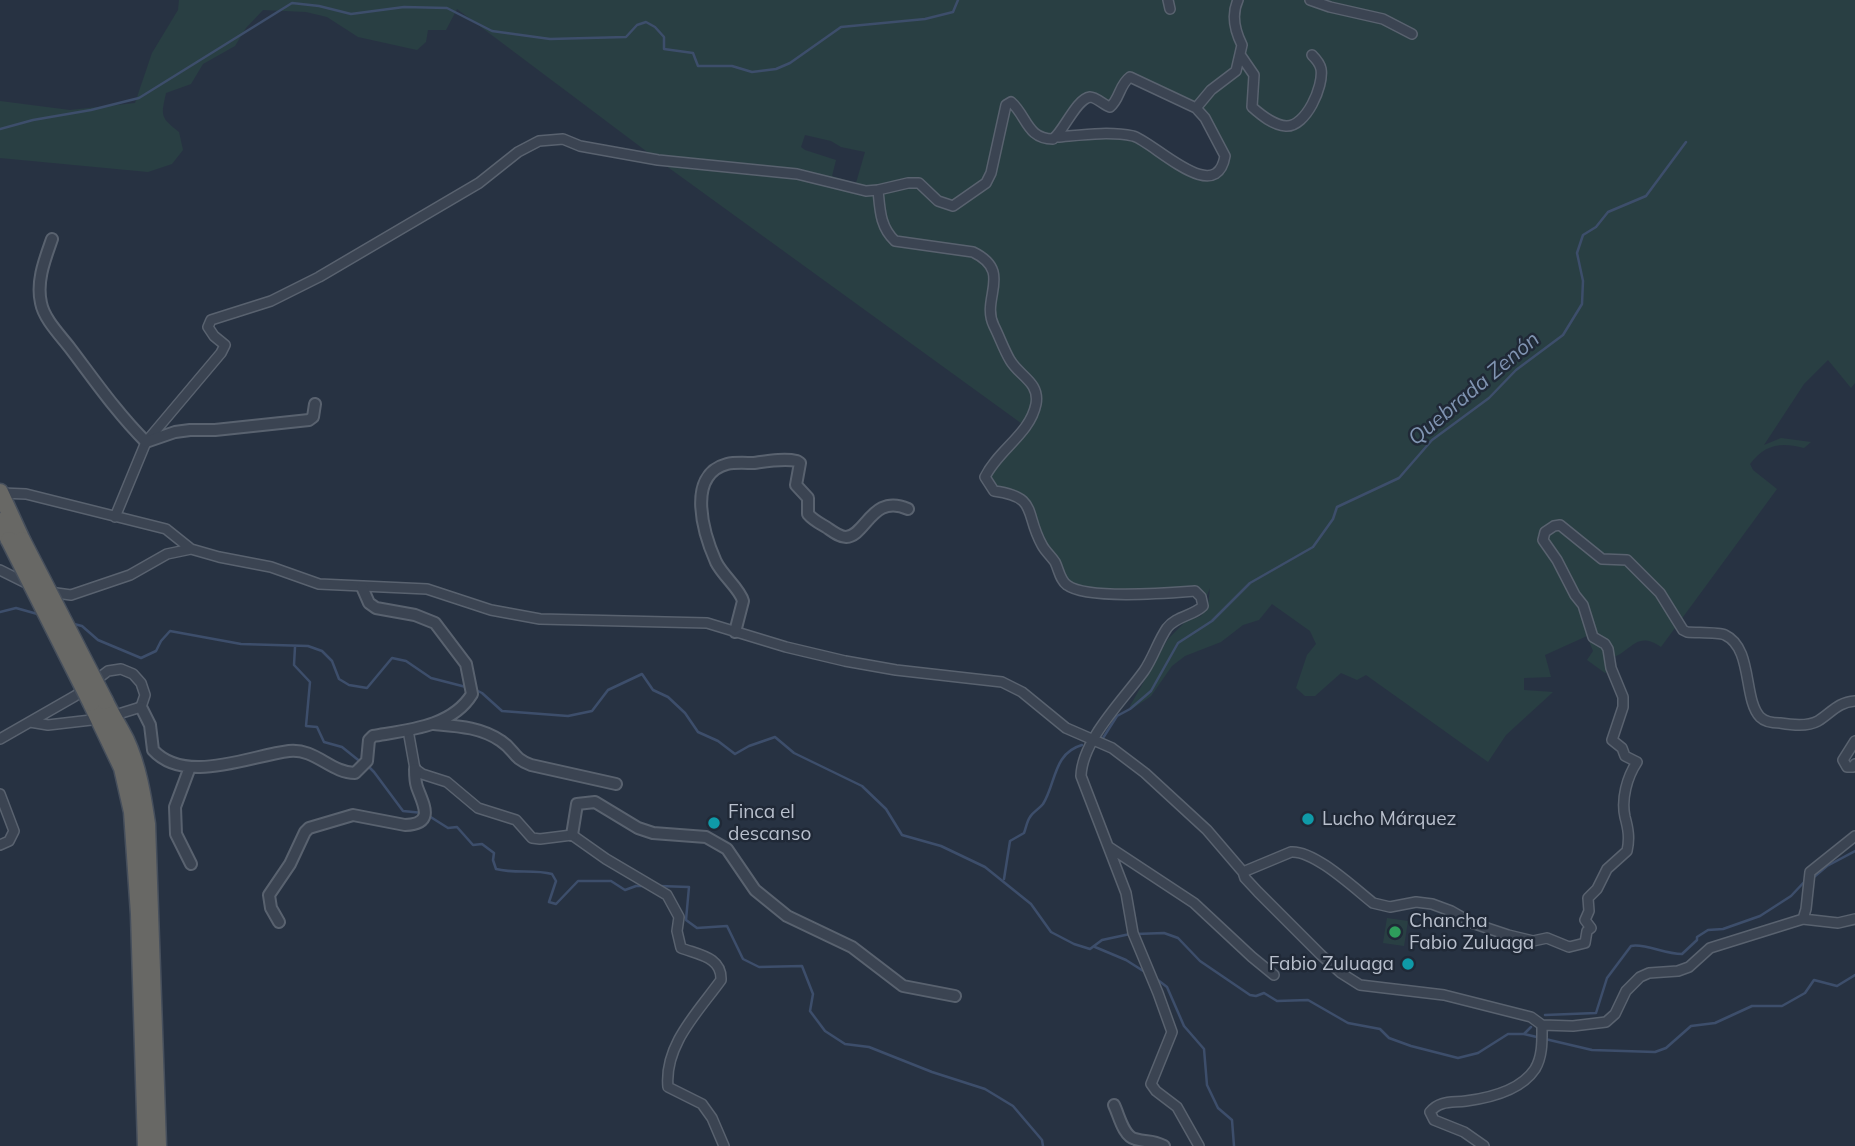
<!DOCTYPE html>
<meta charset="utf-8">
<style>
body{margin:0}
canvas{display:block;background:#273242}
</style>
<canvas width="1855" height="1146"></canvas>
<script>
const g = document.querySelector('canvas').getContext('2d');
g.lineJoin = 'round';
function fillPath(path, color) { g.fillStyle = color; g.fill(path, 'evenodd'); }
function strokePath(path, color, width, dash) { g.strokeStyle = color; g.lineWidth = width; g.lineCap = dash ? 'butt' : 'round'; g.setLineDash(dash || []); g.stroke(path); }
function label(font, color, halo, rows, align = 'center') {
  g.font = font + ' Mulish,sans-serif'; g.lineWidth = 5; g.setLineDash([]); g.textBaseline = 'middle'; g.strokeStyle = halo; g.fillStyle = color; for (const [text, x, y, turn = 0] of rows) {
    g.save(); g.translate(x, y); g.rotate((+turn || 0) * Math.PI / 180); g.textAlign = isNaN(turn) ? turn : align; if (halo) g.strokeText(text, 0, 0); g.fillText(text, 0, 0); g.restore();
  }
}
fillPath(new Path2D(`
 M 179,0 L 1855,0 L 1855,383 L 1851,388 L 1828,360 L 1804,384 L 1764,445 L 1781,438 L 1811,442 L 1804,448 C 1781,442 1765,444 1750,464 L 1753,470 L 1777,489 L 1661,647 C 1635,629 1631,654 1610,658 L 1612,669 L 1605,673 L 1587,660 L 1593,651 L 1587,636 L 1545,655 L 1551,677 L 1524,678 L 1524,690 L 1553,692 L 1506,735 L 1488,762 L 1366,675 L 1357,680 L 1341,673 L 1315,696 L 1305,696 L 1296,688 L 1307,655 L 1316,644 L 1310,631 L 1272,604 L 1259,620 L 1243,625 L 1221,642 L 1185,656 L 1172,666 L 1151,696 L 1132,709 L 1130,706 L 1168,639 L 1185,622 L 1201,616 L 1208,605 L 1210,588 L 1203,606 L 1194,591 L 1130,594 L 1067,585 L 1027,504 L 994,491 L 985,477 L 1025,426 L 658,160 L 457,9 L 446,30 L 428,30 L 426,42 L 417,50 L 358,37 L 327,17 L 306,12 L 263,10 L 246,28 L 235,46 L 203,64 L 191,84 L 166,93 C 161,116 160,117 179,132 L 183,150 L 172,164 L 148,172 L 0,158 L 0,101 L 70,110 L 135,103 L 152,53 L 178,10 ZM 1130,77 L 1196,108 L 1225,156 L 1212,175 L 1176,165 L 1136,137 L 1055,137 L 1088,98 L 1114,103 ZM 805,135 L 831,141 L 841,147 L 865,152 L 856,183 L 832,176 L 836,160 L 805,150 L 801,147 Z
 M 1387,918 L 1408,921 L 1404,946 L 1383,943 Z`), '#293f43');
strokePath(new Path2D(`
 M 0,129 L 33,120 L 91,110 L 139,98 L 292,3 L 319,6 L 351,14 L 404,7 L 447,8 L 492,31 L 550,39 L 626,37 L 637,25 L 646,22 L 655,27 L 664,37 L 664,49 L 693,53 L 698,66 L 732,66 L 752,72 L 776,69 L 790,63 L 841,27 L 925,19 L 953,12 L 958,0
 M 0,612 L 16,608 L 41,615
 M 74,624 L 82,626 L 98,640 L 141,658 L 156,651 L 161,641 L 170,631 L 241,644 L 308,646 L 322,651 L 332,661 L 339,679 L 349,685 L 367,688 L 392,658 L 406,661 L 431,678 L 466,687
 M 295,647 L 294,665 L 310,682 L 306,726 L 317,727 L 324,742 L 342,747 L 362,763
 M 476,690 L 482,693 L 502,711 L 568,716 L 592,711 L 608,690 L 642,674 L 653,690 L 668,697 L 685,713 L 698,732 L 718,741 L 735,754 L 749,746 L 775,737 L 794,753 L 862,786 L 886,809 L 902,835 L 941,846 L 985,867 L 1031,904 L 1051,932 L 1074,944 L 1090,949 L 1102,940 L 1130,934
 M 1103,738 L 1117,716 L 1130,709 L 1151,691 L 1178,643 L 1212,621 L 1250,583 L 1313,547 L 1333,519 L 1337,507 L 1399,478 L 1432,440 L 1489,398 L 1516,370 L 1563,335 L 1582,304 L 1583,281 L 1577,253 L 1583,235 L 1596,227 L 1608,212 L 1646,196 L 1686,142
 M 368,766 L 374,772 L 403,811 L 423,813
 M 429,816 L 448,828 L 457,827 L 473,845 L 482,844 L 494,853 L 493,860 L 496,869 C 515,874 534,869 552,874 L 556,881 L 549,902 L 556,904 L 578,881 L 611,881 L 625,890 L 636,886 L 645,886
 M 1814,877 L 1827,866 L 1855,851
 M 1004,879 L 1010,841 L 1024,833 C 1026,828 1027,821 1030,817 C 1033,812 1039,809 1043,804 C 1056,784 1053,753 1082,745
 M 659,886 L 689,887 L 686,920 L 697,928 L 727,926 L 743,959 L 759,967 L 802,966 L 813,994 L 810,1011 L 825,1031 L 845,1044 L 869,1047 L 932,1072 L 985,1089 L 1013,1106 L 1042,1140 L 1043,1146
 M 1136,934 L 1164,933 L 1178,938 L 1200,961 L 1250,995 L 1256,996 L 1264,993 L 1277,1001 L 1308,1000 L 1348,1023 L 1380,1029 L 1389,1038 L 1411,1046 L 1458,1058 L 1478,1053 L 1508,1034 L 1524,1034 L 1592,1050 L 1655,1052 L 1666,1048 L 1691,1026 L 1715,1023 L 1752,1006 L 1782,1006 L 1805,993 L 1814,980 L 1837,986 L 1855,975
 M 1095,947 L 1126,960 L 1148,974
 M 1154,977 L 1167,987 L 1184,1026 L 1204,1049 L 1207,1085 L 1218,1108 L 1232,1120 L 1234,1146
 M 1545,1015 L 1596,1013 L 1607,978 L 1631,946 C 1645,943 1664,954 1682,954 L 1697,940 L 1697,937 L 1708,930 L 1723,929 L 1760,916 L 1791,896 L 1807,879
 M 1524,1034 L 1531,1027`), '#3d4e6b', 2.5);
const minor = new Path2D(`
 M 1168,0 L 1170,9
 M 1310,0 L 1330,7 L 1383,19 L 1412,34
 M 1241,56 L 1254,75 L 1252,107 C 1261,115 1273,125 1286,126 C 1306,127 1324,86 1321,69 C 1320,64 1316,59 1312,55
 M 1196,108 L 1211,90 L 1236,71 L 1242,45 C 1235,31 1231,15 1238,0
 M 878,190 L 908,183 L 919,183 L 938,201 L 953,206 L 986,183 L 991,173 L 1006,105 L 1011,102 C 1027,116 1027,139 1053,139 C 1064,131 1076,99 1090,97 C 1096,97 1104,105 1110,107 C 1120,99 1119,85 1130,77 L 1196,108 L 1205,118 L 1225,156 C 1216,208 1153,141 1133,136 C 1109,131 1081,135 1057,137
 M 1,493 L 26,494 L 166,529 L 191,549
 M 115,517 L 146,442 L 221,353 L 225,345 L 214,336 L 208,327 L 211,320 L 271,301 L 319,277 L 479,183 L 518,152 L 539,141 L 563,139 L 580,146 L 658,160 L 797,174 L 866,191 L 878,190 C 880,210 880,227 895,241 L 973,252 C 1014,272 980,298 994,326 C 1000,338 1004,350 1010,360 C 1019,376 1040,382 1036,404 C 1030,434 998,450 985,477 L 994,491 C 1039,497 1024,513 1042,545 C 1045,551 1051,556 1055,562 C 1059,570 1060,580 1067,585 C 1087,600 1169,593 1195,591 L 1201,597 L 1203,606 C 1193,616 1176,616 1167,628 C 1158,641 1153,658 1144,671 C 1124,699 1082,740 1081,776 L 1126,893 L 1133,933 L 1158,993 L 1172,1032 L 1151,1084 L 1156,1091 L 1177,1107 L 1199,1146
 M 0,570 L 30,585
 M 49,592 L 71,595 L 130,575 L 167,554 L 191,549 L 219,557 L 271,567 L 319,584 L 427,589 L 491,610 L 540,619 L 707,623 L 786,647 L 845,661 L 896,670 L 1002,682 L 1022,692 L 1066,728 L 1112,748 L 1145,773 L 1207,830 L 1243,872 L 1245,878 L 1258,892 L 1321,955 L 1341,973 L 1360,985 L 1444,995 L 1531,1017 L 1542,1025 L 1573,1026 L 1606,1022 L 1615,1014 L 1626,991 L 1640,977 L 1649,973 L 1678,971 L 1689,967 L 1710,948 L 1803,919 L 1838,923 L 1855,919
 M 30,722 L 48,725 L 100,719
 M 408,730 L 415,769 L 422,774 L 447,782 L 478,808 L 516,820 L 532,838 L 540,839 L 572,835 L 606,859 L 667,895 L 679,917 L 677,931 L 681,948 C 699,955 722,957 721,980 C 698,1012 664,1045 668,1087 L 702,1104 L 712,1118 L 724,1146
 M 0,739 L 75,696 L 108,671 L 121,669 L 133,674 L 141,683 L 145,695 L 141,707 L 112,716
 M 1855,741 L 1843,760 L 1847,767 L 1853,767 L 1855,764
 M 0,794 L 14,831 L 9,841 L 0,845
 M 1109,847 L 1194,903 L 1252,957 L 1274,975
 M 1243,872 L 1291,852 C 1314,850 1354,888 1373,903 L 1390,907 L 1416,902 L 1432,904 L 1451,911 L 1472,923 L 1508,935 L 1533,941 L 1547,938 L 1569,947 L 1585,943 L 1587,931 L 1591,928 L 1585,920 L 1589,911 L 1588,898 L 1597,889 L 1607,869 L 1627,851 C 1630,838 1628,828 1625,817 C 1621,799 1627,777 1637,762 L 1625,756 L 1622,748 L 1612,740 L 1623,707 L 1623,697 L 1611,668 L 1608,649 L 1605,644 L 1593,637 L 1583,605 L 1575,595 L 1557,560 L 1543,540 L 1545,532 L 1554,526 L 1560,525 L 1602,559 L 1627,560 L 1660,593 L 1683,630 L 1687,632 C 1696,633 1718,632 1725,635 C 1753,648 1743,699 1760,717 C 1765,722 1774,723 1780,723 C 1792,725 1807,727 1818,721 C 1831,713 1838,702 1855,701
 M 1803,919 L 1806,909 L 1810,872 L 1855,836
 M 1484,1146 L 1464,1132 L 1434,1120 L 1430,1112 C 1440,1100 1452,1103 1466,1101 C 1489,1098 1521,1090 1535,1069 C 1543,1056 1542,1039 1542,1025`);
const tertiary = new Path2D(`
 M 52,239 C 45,259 36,281 41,303 C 44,319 60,335 70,348 C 95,381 117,413 146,442 L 175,432 L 190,430 L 215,430 L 309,420 L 313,417 L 315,404
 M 735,632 L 743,601 C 740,589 723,576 716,562 C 704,535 685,475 727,464 C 735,462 746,463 754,463 C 768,461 784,458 797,461 L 800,463 L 796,485 L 808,498 L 808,514 C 813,520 819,523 826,527 C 832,531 839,537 846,537 C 866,536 872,493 908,509
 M 141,707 L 150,725 L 153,750 C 185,785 249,756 289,751 C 315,748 331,773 355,773 L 367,761 L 369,740 L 373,736 C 408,730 452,727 472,694 L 466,664 L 435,623 L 415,615 L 376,608 L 369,603 L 362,587
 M 434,724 C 457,726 481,727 501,741 C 515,750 512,758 531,765 L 616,784
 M 190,767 L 175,807 L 176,834 L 191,864
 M 572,835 L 577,804 L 595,802 L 638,828 L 653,833 L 706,837 L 727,849 L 755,890 L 787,916 L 852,947 L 903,986 L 955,996
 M 279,922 L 271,908 L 269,895 L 290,864 L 305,832 L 309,828 L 353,815 L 405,825 C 436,824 423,804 417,787 C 415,781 415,775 415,769
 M 1114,1105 C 1119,1115 1123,1136 1135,1139 C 1148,1143 1150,1139 1164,1146`);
const trunk = new Path2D(`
 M 0,492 L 22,540
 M 0,521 L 9,540
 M 105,701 C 111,714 119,726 126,740 C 138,766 143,796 147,824 L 158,1146
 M 91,703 L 122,768 L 132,812 L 139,914 L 146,1146`);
strokePath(minor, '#59626f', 12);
strokePath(tertiary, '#59626f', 14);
strokePath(trunk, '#464f5c', 19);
strokePath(minor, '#3b4452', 9);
strokePath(tertiary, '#3b4452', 10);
strokePath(trunk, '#686865', 16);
const trunkBridge = new Path2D(`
 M 9,540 L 91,703
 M 22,540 L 105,701`);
strokePath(trunkBridge, '#464f5c', 19, []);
strokePath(trunkBridge, '#686865', 16);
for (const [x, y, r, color] of [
 [1308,819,7,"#0f9aa8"],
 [714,823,7,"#0f9aa8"],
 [1395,932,7,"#2e9e5b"],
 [1408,964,7,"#0f9aa8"]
]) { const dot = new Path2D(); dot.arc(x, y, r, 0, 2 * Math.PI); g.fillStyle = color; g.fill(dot); strokePath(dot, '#202937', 2.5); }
label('19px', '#b8bfcc', '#202937', [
 ["Finca el",728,812],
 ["descanso",728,834],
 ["Lucho Márquez",1322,819],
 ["Chancha",1409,921],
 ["Fabio Zuluaga",1409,943],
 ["Fabio Zuluaga",1394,964,"right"]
], 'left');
label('italic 21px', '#8094b2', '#202937', [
 ["Quebrada Zenón",1474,389,-40]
]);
</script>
